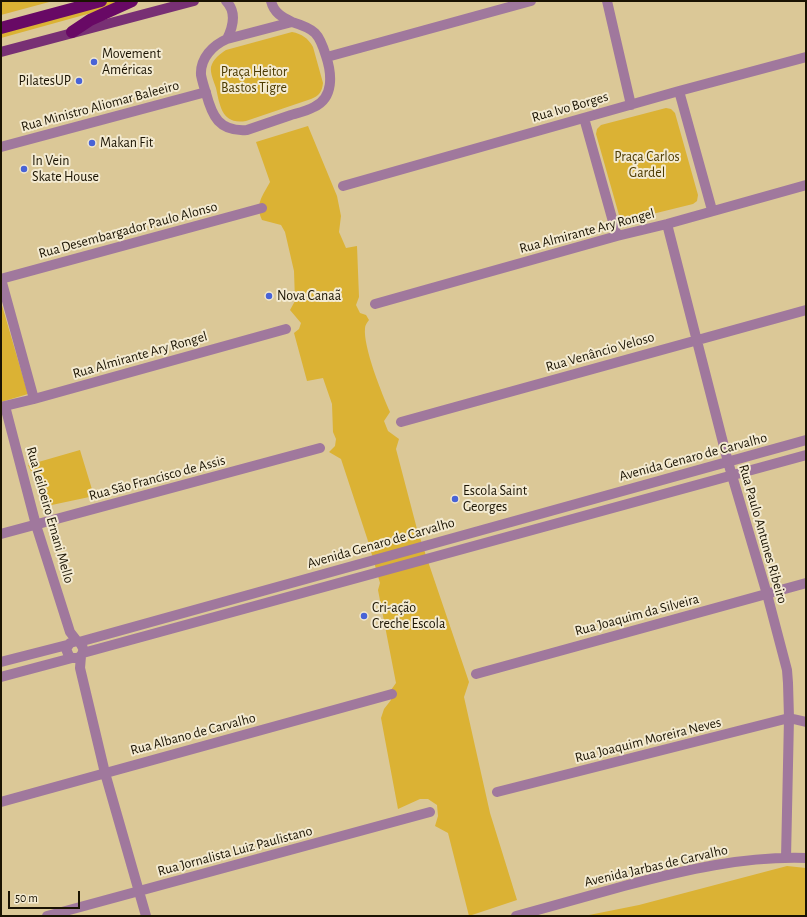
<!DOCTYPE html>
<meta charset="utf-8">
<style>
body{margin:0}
#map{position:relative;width:807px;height:917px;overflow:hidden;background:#dbc897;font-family:"Alegreya Sans",sans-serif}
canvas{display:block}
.frame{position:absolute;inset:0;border:2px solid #1a1302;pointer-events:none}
.scale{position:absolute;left:8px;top:891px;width:72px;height:18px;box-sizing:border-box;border:2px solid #1a1302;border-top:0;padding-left:5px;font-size:12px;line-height:14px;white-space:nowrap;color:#1a1302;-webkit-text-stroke:3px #f3ead1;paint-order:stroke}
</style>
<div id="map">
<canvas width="807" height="917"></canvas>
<div class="frame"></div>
<div class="scale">50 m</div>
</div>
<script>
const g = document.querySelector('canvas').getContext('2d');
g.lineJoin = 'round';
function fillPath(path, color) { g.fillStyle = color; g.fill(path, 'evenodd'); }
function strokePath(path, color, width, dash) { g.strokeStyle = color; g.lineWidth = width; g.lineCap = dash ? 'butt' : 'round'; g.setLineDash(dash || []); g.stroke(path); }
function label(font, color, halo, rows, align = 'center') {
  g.font = font + ' "Alegreya Sans",sans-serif'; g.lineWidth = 4; g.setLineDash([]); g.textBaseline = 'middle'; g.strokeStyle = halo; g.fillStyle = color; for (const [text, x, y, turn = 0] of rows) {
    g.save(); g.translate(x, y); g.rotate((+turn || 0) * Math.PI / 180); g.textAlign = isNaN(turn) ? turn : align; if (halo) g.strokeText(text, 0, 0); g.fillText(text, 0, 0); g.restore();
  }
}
fillPath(new Path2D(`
 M 1,1 L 53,1 L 1,15 Z
 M 110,1 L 117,1 L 102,10 L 1,38 L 1,31 Z
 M 292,32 C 302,34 308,38 313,47 L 323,83 C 322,92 319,96 311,99 L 246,121 C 222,125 220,106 216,88 C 214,82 210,73 211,67 C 213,59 220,54 226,50 Z
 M 666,108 L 671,109 L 675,113 L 698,195 L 697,201 L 693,204 L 628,220 L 623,220 L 619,215 L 596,134 L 597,129 L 601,125 Z
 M 308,126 L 337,196 L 341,216 L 339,232 L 346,248 L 357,246 L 359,297 L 356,305 L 360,313 L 366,315 L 369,320 C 367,323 365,325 365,328 C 363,347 382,394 390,412 L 384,421 L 388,431 L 399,439 L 396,449 L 417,529 L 469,682 L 464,697 L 490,813 L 517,900 L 469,916 L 448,833 L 435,826 L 438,816 L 437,805 L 428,799 L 420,799 L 398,809 L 381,718 L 384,709 L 391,700 L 391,690 L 396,683 L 378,590 L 380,583 L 368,541 L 341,459 L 329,452 L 335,446 L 336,439 L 333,432 L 332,404 L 323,378 L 307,381 L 294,333 L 299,329 L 301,323 L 290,310 L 295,301 L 294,271 L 285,232 L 281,225 L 262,220 C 255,204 262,197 270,182 L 256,142 Z
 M 1,302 L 28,394 L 1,402 Z
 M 80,450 L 94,496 L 47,506 L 28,465 Z
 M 787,866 L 806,868 L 806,916 L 584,916 L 639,905 Z`), '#dbb234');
strokePath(new Path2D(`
 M 226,1 C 237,12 233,27 227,39
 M 271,1 C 274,13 282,17 292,22
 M 607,1 L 631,105
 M 292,22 C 315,29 319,33 326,56 C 332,74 334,98 314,107 C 307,111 298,113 291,115 C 276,120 262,125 247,130 C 219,132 212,116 206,93 C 204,87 202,80 201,75 C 200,58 213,45 227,39 Z
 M 327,57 L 531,1
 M 679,91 L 712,210
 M 584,118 L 617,236
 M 1,147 L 206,92
 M 343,186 L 679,91 L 806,57
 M 667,224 L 728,462 L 767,594 L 787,670 L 788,683 L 789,718 L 786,858
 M 1,279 L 262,208
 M 1,279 L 34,399
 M 375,304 L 617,236 L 667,224 L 806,185
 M 5,406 L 36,525 L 70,632 L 77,641
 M 1,407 L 34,399 L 286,329
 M 401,422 L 806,310
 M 1,534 L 320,448
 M 79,642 L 806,440
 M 83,653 L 806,455
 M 81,656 L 80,668 L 105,773 L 146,916
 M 1,662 L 67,645
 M 476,674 L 806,583
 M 1,677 L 72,658 L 78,658 C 86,653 84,645 77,641 L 70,643 L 66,649 L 69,656 L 72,658
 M 497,792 L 789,718 L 806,722
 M 1,802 L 392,694
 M 47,916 L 430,812
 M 516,916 C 552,906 588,896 624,886 C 684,870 744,856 806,858`), '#a0789d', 10);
strokePath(new Path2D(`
 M 1,52 L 194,1`), '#783074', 10);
strokePath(new Path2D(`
 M 1,28 L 101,1
 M 72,32 L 90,20 L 132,1`), '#680965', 12);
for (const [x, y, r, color] of [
 [94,62,4,"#4863d7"],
 [79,81,4,"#4863d7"],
 [92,143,4,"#4863d7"],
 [24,169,4,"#4863d7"],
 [269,296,4,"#4863d7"],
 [455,499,4,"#4863d7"],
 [364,616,4,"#4863d7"]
]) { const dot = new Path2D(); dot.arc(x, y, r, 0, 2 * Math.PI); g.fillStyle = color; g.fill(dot); strokePath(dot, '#f3ead1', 1.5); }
label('14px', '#1a1302', '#f3ead1', [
 ["Movement",102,54],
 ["Américas",102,70],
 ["PilatesUP",71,81,"right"],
 ["Makan Fit",100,143],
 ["In Vein",32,161],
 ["Skate House",32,177],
 ["Nova Canaã",277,296],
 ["Escola Saint",463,491],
 ["Georges",463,507],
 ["Cri-ação",372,608],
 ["Creche Escola",372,624]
], 'left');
label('14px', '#4c3a00', '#f3ead1', [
 ["Praça Heitor",254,72],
 ["Bastos Tigre",254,88],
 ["Praça Carlos",647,157],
 ["Gardel",647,173]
]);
label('14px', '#1a1302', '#f3ead1', [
 ["Rua Ministro Aliomar Baleeiro",100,106,-15],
 ["Rua Ivo Borges",570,107,-16],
 ["Rua Desembargador Paulo Alonso",128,230,-15],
 ["Rua Almirante Ary Rongel",587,231,-15],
 ["Rua Venâncio Veloso",600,352,-16],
 ["Rua Almirante Ary Rongel",140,355,-16],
 ["Avenida Genaro de Carvalho",693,457,-15],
 ["Rua São Francisco de Assis",157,478,-15],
 ["Rua Leiloeiro Ernani Mello",50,515,74],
 ["Rua Paulo Antunes Ribeiro",763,534,74],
 ["Avenida Genaro de Carvalho",381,543,-16],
 ["Rua Joaquim da Silveira",637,615,-15],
 ["Rua Albano de Carvalho",193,734,-15],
 ["Rua Joaquim Moreira Neves",648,740,-14],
 ["Rua Jornalista Luiz Paulistano",235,851,-15],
 ["Avenida Jarbas de Carvalho",656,866,-13]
]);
</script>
